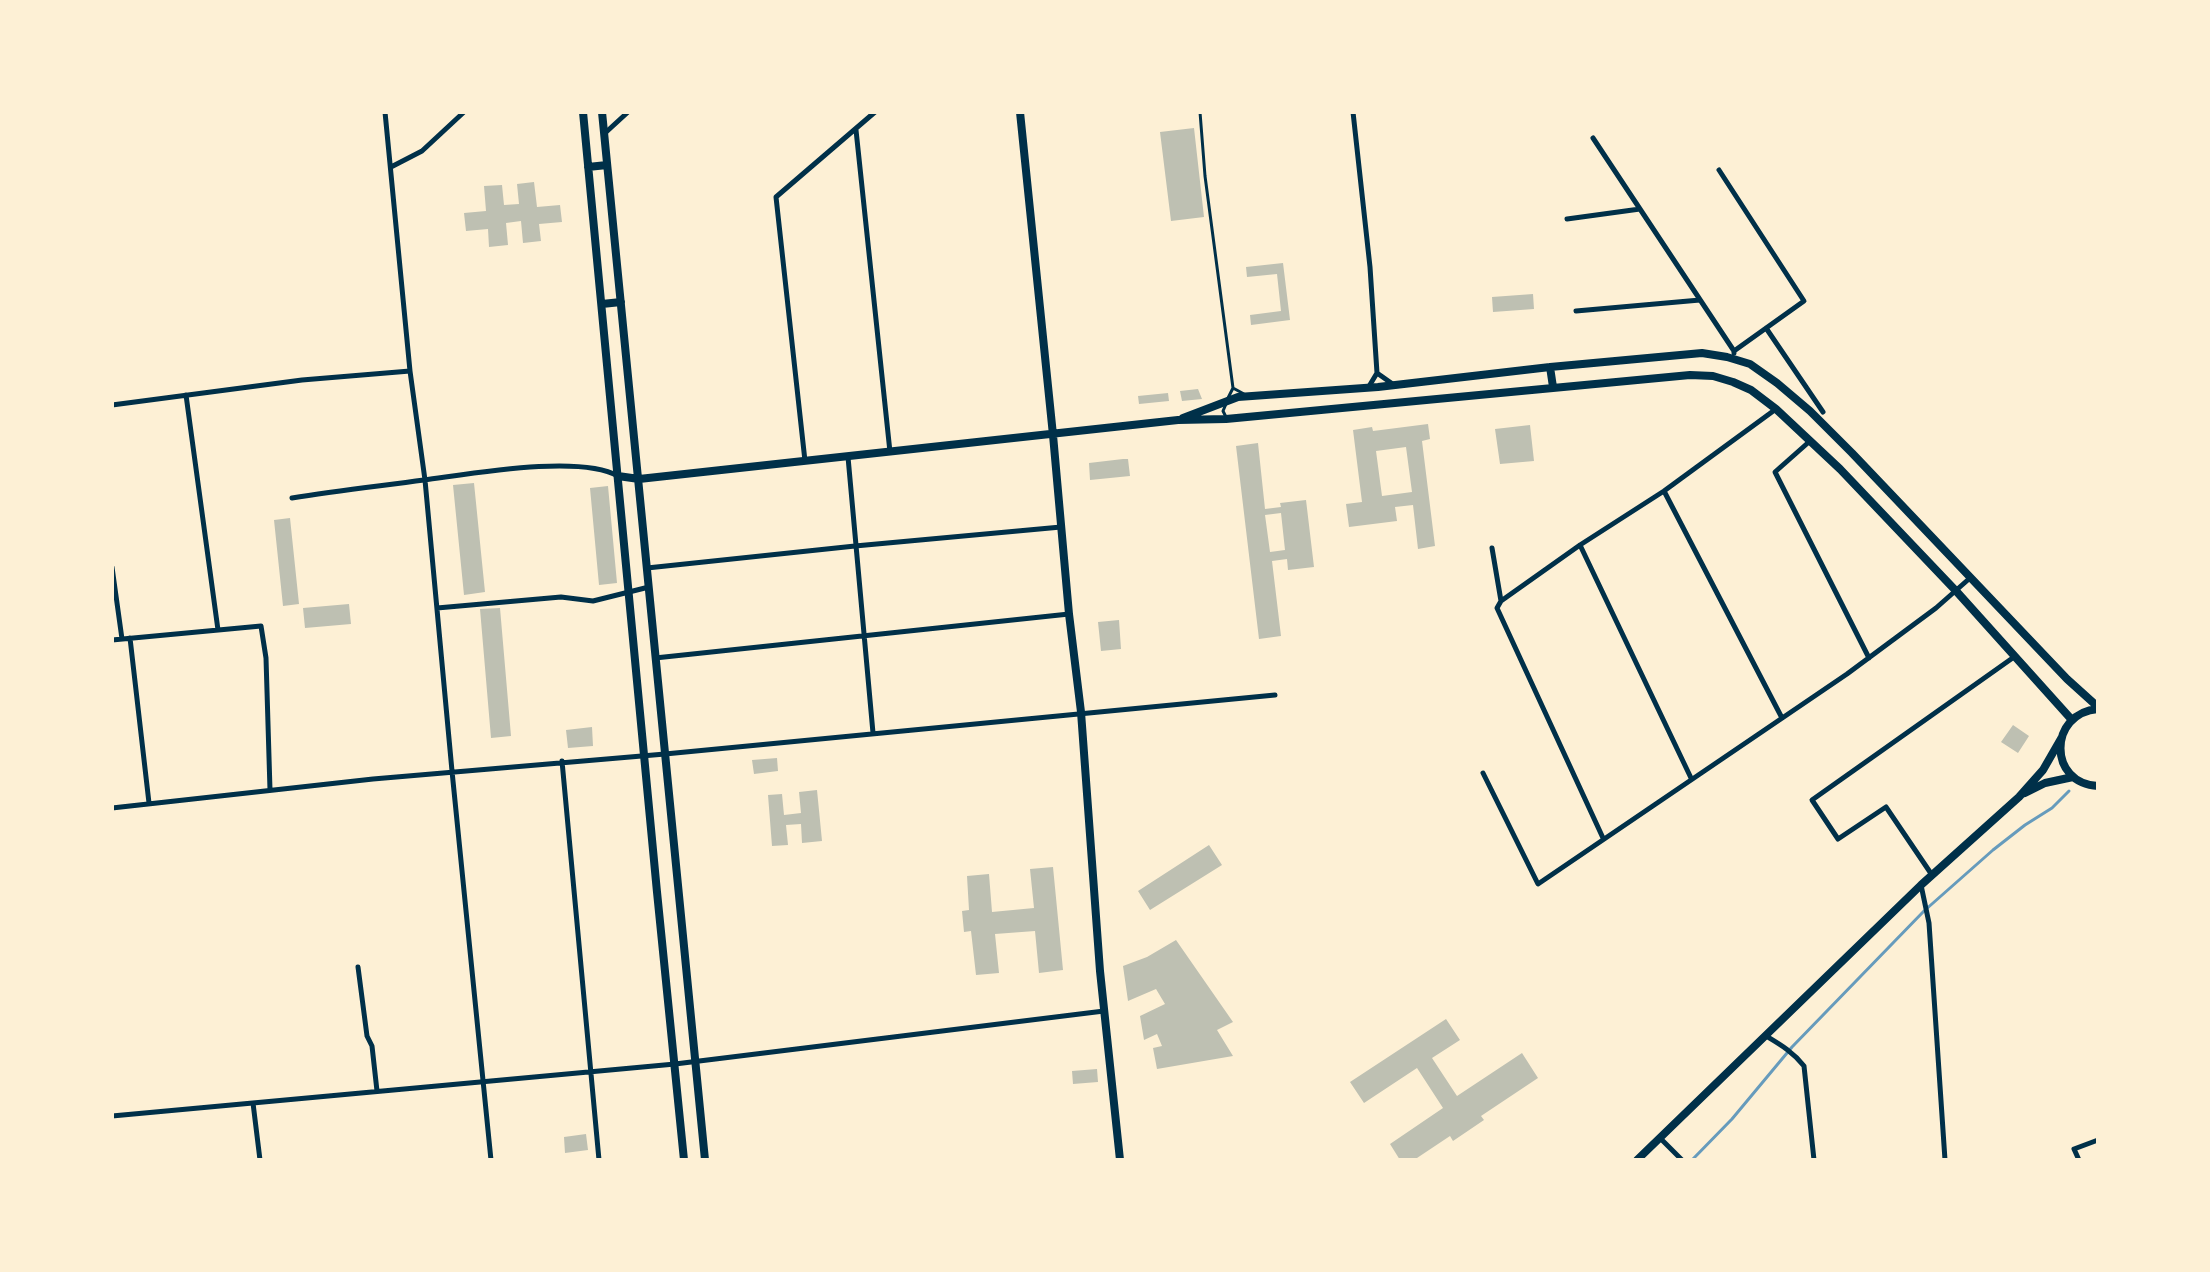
<!DOCTYPE html>
<style>
body{margin:0}
#map{position:relative;width:2210px;height:1272px;overflow:hidden;background:#fdf0d5;font-family:"DejaVu Sans",sans-serif}
canvas{display:block}
.frame{position:absolute;inset:0;border:114px solid #fdf0d5;pointer-events:none}
</style>
<div id="map">
<canvas width="2210" height="1272"></canvas>
<div class="frame"></div>
</div>
<script>
const g = document.querySelector('canvas').getContext('2d');
g.lineJoin = 'round';
function strokePath(path, color, width, dash) { g.strokeStyle = color; g.lineWidth = width; g.lineCap = dash ? 'butt' : 'round'; g.setLineDash(dash || []); g.stroke(path); }
function fillPath(path, color) { g.fillStyle = color; g.fill(path, 'evenodd'); }
strokePath(new Path2D(`
 M 1692,1160 L 1732,1119 L 1792,1047 L 1924,911 L 1993,850 L 2025,825 L 2052,808 L 2069,791`), '#669bbc', 3);
fillPath(new Path2D(`
 M 1194,128 L 1204,217 L 1171,221 L 1160,132 Z
 M 534,182 L 537,207 L 560,205 L 562,222 L 539,224 L 541,241 L 523,243 L 521,221 L 506,223 L 508,245 L 489,247 L 488,229 L 466,231 L 464,213 L 486,211 L 484,186 L 502,185 L 504,205 L 519,204 L 517,184 Z
 M 1283,263 L 1290,320 L 1251,325 L 1250,315 L 1281,311 L 1277,274 L 1247,277 L 1246,267 Z
 M 1533,294 L 1534,309 L 1493,312 L 1492,297 Z
 M 1198,389 L 1202,399 L 1182,401 L 1180,391 Z
 M 1168,393 L 1169,401 L 1139,404 L 1138,396 Z
 M 1428,424 L 1430,439 L 1422,441 L 1435,546 L 1418,549 L 1413,505 L 1395,507 L 1397,521 L 1349,527 L 1346,504 L 1362,502 L 1353,430 L 1372,427 L 1373,431 ZM 1406,447 L 1412,492 L 1382,496 L 1376,451 Z
 M 1530,425 L 1534,461 L 1500,464 L 1495,429 Z
 M 1258,443 L 1265,509 L 1281,507 L 1280,503 L 1306,500 L 1314,567 L 1288,570 L 1287,559 L 1272,561 L 1281,636 L 1259,639 L 1236,446 ZM 1281,513 L 1285,550 L 1270,552 L 1265,515 Z
 M 1123,459 L 1128,459 L 1130,476 L 1090,480 L 1089,463 Z
 M 474,483 L 485,592 L 464,595 L 453,485 Z
 M 608,486 L 617,583 L 599,585 L 590,488 Z
 M 290,518 L 299,604 L 283,606 L 274,520 Z
 M 349,604 L 351,624 L 305,628 L 303,608 Z
 M 500,608 L 511,736 L 491,738 L 480,609 Z
 M 1119,620 L 1121,649 L 1101,651 L 1098,622 Z
 M 2013,725 L 2029,736 L 2018,753 L 2001,742 Z
 M 592,727 L 593,746 L 568,748 L 566,730 Z
 M 777,758 L 778,771 L 754,774 L 752,760 Z
 M 817,790 L 822,841 L 802,843 L 801,824 L 786,825 L 788,845 L 772,846 L 768,795 L 782,794 L 784,815 L 801,813 L 799,792 Z
 M 1209,845 L 1222,865 L 1150,910 L 1138,891 Z
 M 1053,867 L 1063,970 L 1039,973 L 1035,931 L 995,934 L 999,973 L 976,975 L 971,931 L 964,932 L 962,911 L 969,910 L 967,876 L 989,874 L 992,912 L 1034,908 L 1030,869 Z
 M 1176,940 L 1233,1022 L 1217,1030 L 1233,1056 L 1157,1069 L 1153,1048 L 1162,1046 L 1157,1034 L 1144,1040 L 1140,1016 L 1165,1004 L 1156,989 L 1128,1001 L 1123,966 L 1147,957 Z
 M 1446,1019 L 1460,1040 L 1432,1058 L 1457,1096 L 1522,1053 L 1538,1078 L 1481,1116 L 1484,1120 L 1453,1141 L 1450,1136 L 1414,1160 L 1400,1160 L 1390,1144 L 1443,1108 L 1417,1068 L 1364,1103 L 1350,1082 Z
 M 1097,1069 L 1098,1082 L 1073,1084 L 1072,1071 Z
 M 586,1134 L 588,1150 L 565,1153 L 564,1137 Z`), '#bec0b2');
strokePath(new Path2D(`
 M 1200,112 L 1205,176 L 1233,388 L 1228,398
 M 1233,388 L 1244,394
 M 1226,417 L 1223,411 L 1226,404`), '#003049', 3);
strokePath(new Path2D(`
 M 385,112 L 410,371 L 425,480 L 452,771 L 491,1160
 M 1353,112 L 1370,267 L 1377,373 L 1368,388
 M 856,130 L 890,452
 M 604,134 L 628,112
 M 1593,138 L 1734,351
 M 391,167 L 422,151 L 464,112
 M 1719,170 L 1804,301 L 1734,351 L 1734,353
 M 1567,219 L 1640,209
 M 1576,311 L 1700,300
 M 1766,328 L 1823,412
 M 1377,373 L 1394,385
 M 186,395 L 218,630
 M 112,405 L 302,380 L 410,371
 M 1810,441 L 1775,472 L 1869,658
 M 848,457 L 873,733
 M 805,461 L 776,197 L 875,112
 M 1664,491 L 1782,718
 M 292,498 C 336,491 380,486 424,480 C 470,474 579,454 618,476
 M 1580,545 L 1691,778
 M 1492,548 L 1501,601
 M 112,567 L 122,639
 M 647,568 L 855,546 L 1061,527
 M 437,608 L 561,597 L 593,601 L 649,587
 M 130,638 L 149,803
 M 112,640 L 261,626 L 266,658 L 270,790
 M 655,658 L 1069,614
 M 562,761 L 599,1160
 M 1483,773 L 1538,884 L 1847,674 L 1936,608 L 1970,578
 M 112,808 L 373,779 L 665,754 L 1275,695
 M 1603,838 L 1497,608 L 1501,601 L 1580,545 L 1664,491 L 1776,409
 M 1932,875 L 1886,807 L 1838,839 L 1812,800 L 2014,657
 M 1921,885 L 1929,923 L 1945,1160
 M 358,967 L 367,1036 L 372,1046 L 377,1091
 M 1766,1036 C 1781,1045 1793,1052 1804,1066 L 1814,1160
 M 253,1103 L 260,1160
 M 112,1116 L 675,1064 L 1104,1011
 M 1661,1139 L 1682,1160
 M 2079,1160 L 2074,1149 L 2098,1140`), '#003049', 5);
strokePath(new Path2D(`
 M 583,112 L 657,892 L 684,1160
 M 602,112 L 705,1160
 M 1020,112 L 1053,435 L 1069,614 L 1081,712 L 1100,971 L 1120,1160
 M 588,167 L 607,165
 M 602,304 L 621,302
 M 1550,367 L 1553,387
 M 1183,418 L 1238,397 L 1378,387 L 1550,367 L 1702,353 L 1727,357 L 1750,364 L 1777,383 L 1810,411 L 1852,453 L 2067,679 L 2098,707
 M 618,476 L 639,479 L 1178,420 L 1226,419 L 1690,375 L 1713,376 L 1733,382 L 1751,390 L 1776,409 L 1840,469 L 1957,592 L 2072,720
 M 2098,709 C 2048,713 2048,784 2098,786
 M 2025,793 L 2045,783 L 2073,777
 M 1637,1160 L 1921,885 L 2019,797 L 2043,770 L 2062,737`), '#003049', 8);
</script>
